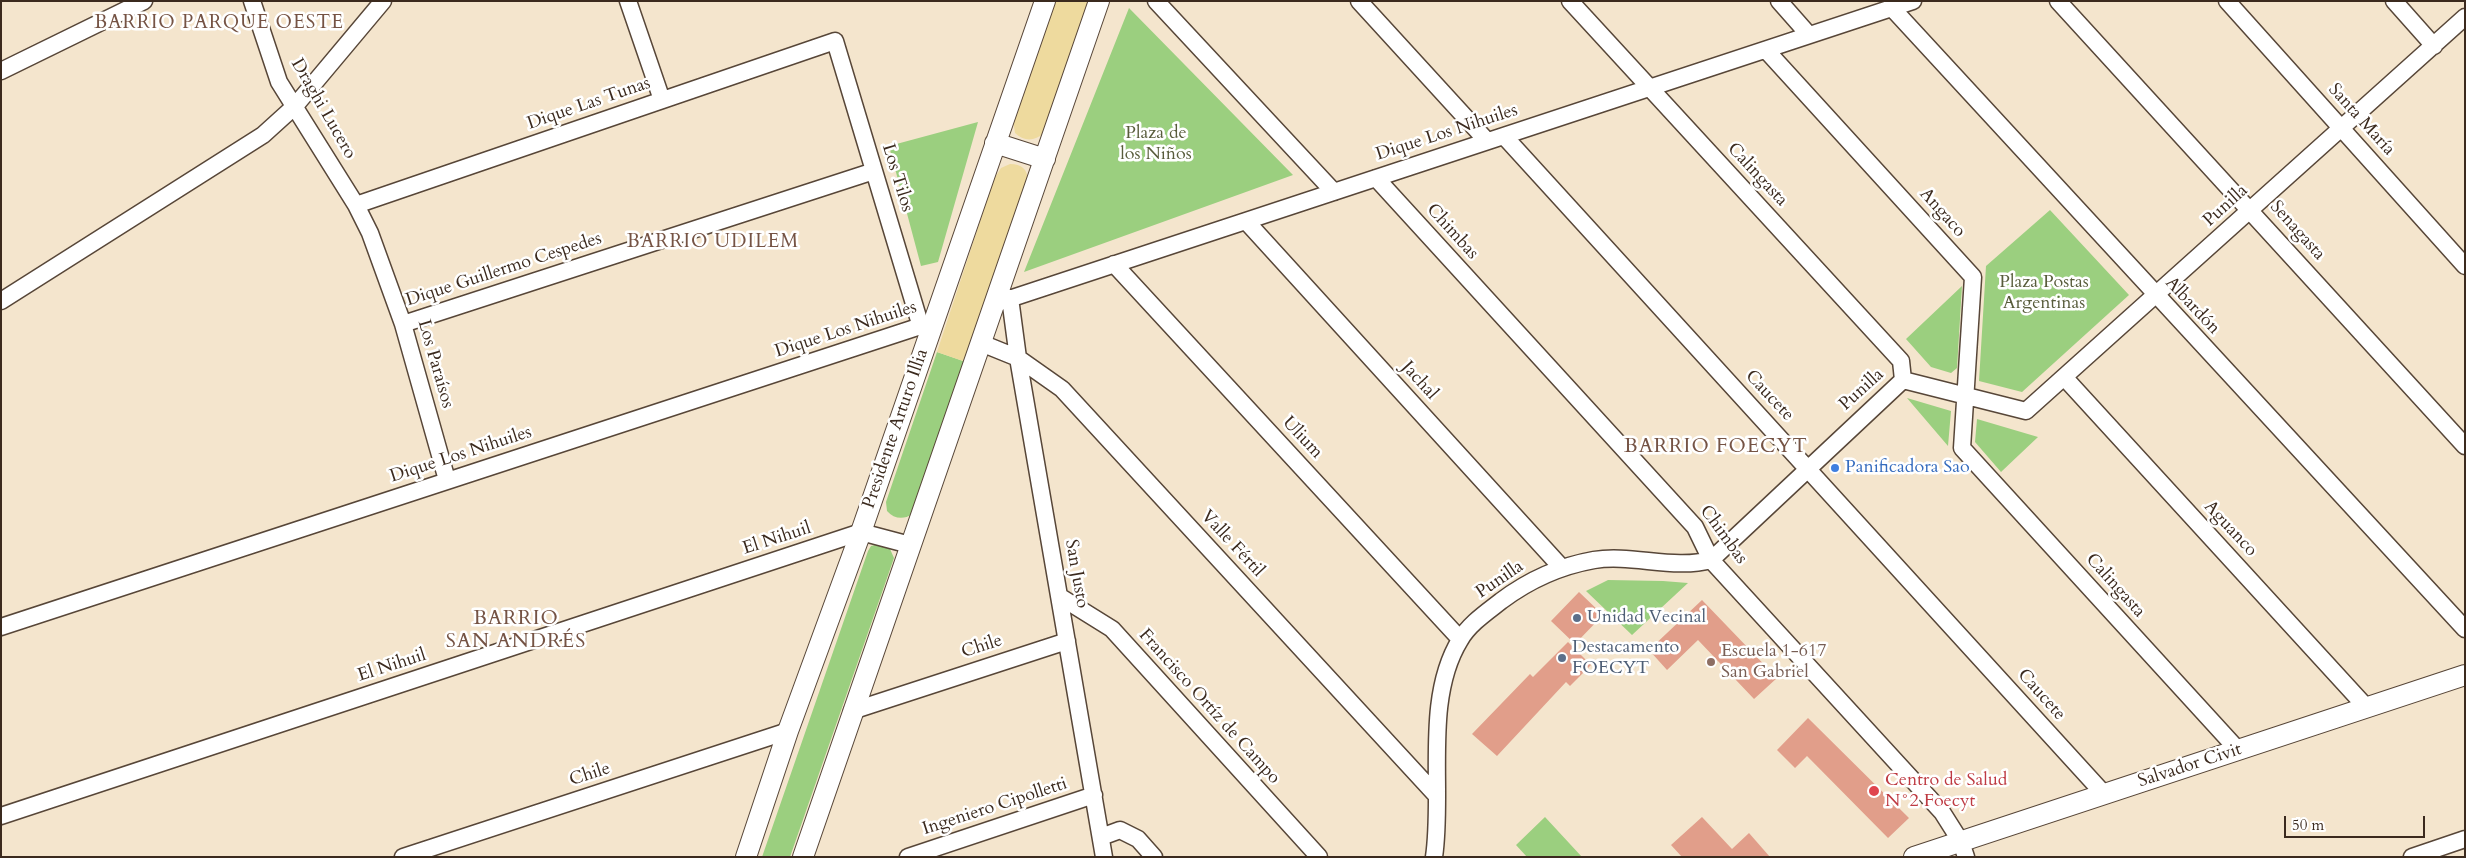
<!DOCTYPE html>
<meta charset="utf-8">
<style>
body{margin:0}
#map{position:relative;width:2466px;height:858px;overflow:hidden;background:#f4e5cd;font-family:Cardo,serif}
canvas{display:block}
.frame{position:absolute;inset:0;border:2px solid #3b2a1e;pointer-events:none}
.scale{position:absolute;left:2284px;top:816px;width:141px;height:22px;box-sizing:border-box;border:2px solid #3b2a1e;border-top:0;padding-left:6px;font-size:15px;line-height:18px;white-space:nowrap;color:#3b2a1e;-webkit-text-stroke:4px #fff;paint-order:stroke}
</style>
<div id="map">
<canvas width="2466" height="858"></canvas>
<div class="frame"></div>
<div class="scale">50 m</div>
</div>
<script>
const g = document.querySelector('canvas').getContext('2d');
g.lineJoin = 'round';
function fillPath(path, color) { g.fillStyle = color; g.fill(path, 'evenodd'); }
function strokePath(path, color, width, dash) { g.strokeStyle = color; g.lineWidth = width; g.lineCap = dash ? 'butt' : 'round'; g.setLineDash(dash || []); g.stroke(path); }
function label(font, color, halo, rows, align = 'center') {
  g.font = font + ' Cardo,serif'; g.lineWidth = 5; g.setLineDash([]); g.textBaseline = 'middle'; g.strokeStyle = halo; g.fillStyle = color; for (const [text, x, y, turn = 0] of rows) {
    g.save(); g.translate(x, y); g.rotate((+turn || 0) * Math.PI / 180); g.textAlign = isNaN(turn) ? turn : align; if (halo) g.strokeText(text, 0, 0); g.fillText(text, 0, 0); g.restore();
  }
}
fillPath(new Path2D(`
 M 1129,8 L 1293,175 L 1024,272 Z
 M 978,122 L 938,262 L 921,266 L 889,146 Z
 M 2050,210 L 2129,295 L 2022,392 L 1979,381 L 1986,266 Z
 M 1962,286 L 1957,368 L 1951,373 L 1931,367 L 1906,339 Z
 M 937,352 L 966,362 L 912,514 C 904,520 894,519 887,511 L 886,502 Z
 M 1907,398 L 1951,411 L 1948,446 Z
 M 1977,419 L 2038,437 L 2001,472 L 1975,442 Z
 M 875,545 L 890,549 L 894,558 L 790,857 L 762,857 L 868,551 L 871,546 Z
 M 1608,580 L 1663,581 L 1688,583 L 1632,635 L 1586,591 Z
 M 1545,817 L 1582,857 L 1527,857 L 1516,845 Z`), '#9bcf7f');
fillPath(new Path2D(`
 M 1054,1 L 1090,1 L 1044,133 C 1035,141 1024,142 1015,133 L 1013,120 Z
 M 1010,164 C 1022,164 1027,169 1028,180 L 966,362 L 937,352 L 994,179 L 1001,168 Z`), '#eeda9e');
fillPath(new Path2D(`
 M 1579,592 L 1603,615 L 1575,644 L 1551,621 Z
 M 1702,600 L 1777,678 L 1754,699 L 1698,640 L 1667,670 L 1649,650 Z
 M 1568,642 L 1591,665 L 1570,686 L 1566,682 L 1497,756 L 1472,734 L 1530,674 L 1533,677 Z
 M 1808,718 L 1909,818 L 1888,838 L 1807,756 L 1795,768 L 1777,750 Z
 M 1702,817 L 1732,849 L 1749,833 L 1770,857 L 1682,857 L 1671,845 Z`), '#e19e8a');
const minor = new Path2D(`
 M 252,1 L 279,82 L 356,205 L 370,233 L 403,324 L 447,480
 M 628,1 L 662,100
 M 1156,1 L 1334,192
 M 1359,1 L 1487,141
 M 1570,1 L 1901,361 L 1903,380
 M 1779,1 L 1809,35
 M 2058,1 L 2465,446
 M 2227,1 L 2465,266
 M 2394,1 L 2434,46
 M 1892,8 L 2465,629
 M 1766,50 L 1973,277 L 1962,448 L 2238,750
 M 1,71 L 144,1
 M 1504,136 L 2104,794
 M 1376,178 L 1695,527 L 1711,560 L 1942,812 L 1961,842 L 1966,857
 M 356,205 L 835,41 L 921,327
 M 1246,221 L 1562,568
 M 1114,264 L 1460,639
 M 1010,298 L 1018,358 L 1104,857
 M 1,301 L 263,135 L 295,106 L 383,1
 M 994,304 L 1913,1
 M 403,324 L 874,171
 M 981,343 L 1018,358 L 1062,389 L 1437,796
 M 2064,377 L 2367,708
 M 1059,596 L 1112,629 L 1319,857
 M 1,627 L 933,322
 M 852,711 L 1067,641
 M 1,816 L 861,532 L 910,545
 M 1101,837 L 1120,830 L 1138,839 L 1154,857
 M 403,857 L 788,731
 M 908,857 L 1094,795
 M 1434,857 C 1444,790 1423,700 1460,640 C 1469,624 1487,612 1501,601 C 1529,580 1560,566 1594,560 C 1632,554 1674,570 1711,560 L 1903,380 L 2026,411 L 2465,17
 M 2412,857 L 2465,839`);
const tertiary = new Path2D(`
 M 995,143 L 1045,159
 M 746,857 L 788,731 L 861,532 L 1045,1
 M 803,857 L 1099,1
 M 1914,857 L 2465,675`);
strokePath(minor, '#574638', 19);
strokePath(tertiary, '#574638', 22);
strokePath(minor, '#fff', 16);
strokePath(tertiary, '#fff', 20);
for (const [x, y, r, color] of [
 [1835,468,5,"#3f7fe0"],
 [1577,618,5,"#5c6f8a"],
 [1562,658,5,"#5c6f8a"],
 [1711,662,5,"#8d6e63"],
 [1874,791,6,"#e0444e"]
]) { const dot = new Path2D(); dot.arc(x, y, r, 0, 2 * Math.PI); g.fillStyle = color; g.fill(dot); strokePath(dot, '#fff', 2); }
label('18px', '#3b2a1e', '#fff', [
 ["Dique Las Tunas",589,104,-19],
 ["Draghi Lucero",323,109,60],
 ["Santa María",2361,120,48],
 ["Dique Los Nihuiles",1447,133,-18],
 ["Calingasta",1757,175,47],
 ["Los Tilos",897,178,73],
 ["Punilla",2226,206,-42],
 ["Angaco",1942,213,48],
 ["Senagasta",2297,231,48],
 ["Chimbas",1452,232,48],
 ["Dique Guillermo Cespedes",504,270,-18],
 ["Albardón",2192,306,47],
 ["Dique Los Nihuiles",846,330,-18],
 ["Los Paraísos",435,364,74],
 ["Jachal",1419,381,48],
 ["Punilla",1862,390,-42],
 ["Caucete",1769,396,47],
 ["Presidente Arturo Illia",896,429,-71],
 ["Ulium",1302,438,47],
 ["Dique Los Nihuiles",461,455,-18],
 ["Aguanco",2230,529,47],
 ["Chimbas",1723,535,54],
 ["El Nihuil",777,539,-18],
 ["Valle Fértil",1232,544,47],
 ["San Justo",1076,574,80],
 ["Punilla",1500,580,-34],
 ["Calingasta",2115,586,48],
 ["Chile",982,647,-18],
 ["El Nihuil",392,666,-18],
 ["Caucete",2041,695,48],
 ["Francisco Ortíz de Campo",1209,707,48],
 ["Salvador Civit",2190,766,-18],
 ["Chile",590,775,-18],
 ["Ingeniero Cipolletti",995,807,-18]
]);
label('18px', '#585c3b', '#fff', [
 ["Plaza de",1156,134],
 ["los Niños",1156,155],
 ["Plaza Postas",2044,283],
 ["Argentinas",2044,304]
]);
label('18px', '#366cbe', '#fff', [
 ["Panificadora Sao",1845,468]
], 'left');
label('18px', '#4e5e75', '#fff', [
 ["Unidad Vecinal",1587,618],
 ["Destacamento",1572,648],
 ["FOECYT",1572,669]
], 'left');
label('18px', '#785e54', '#fff', [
 ["Escuela 1-617",1721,652],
 ["San Gabriel",1721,673]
], 'left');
label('18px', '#be3a42', '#fff', [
 ["Centro de Salud",1885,781],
 ["N°2 Foecyt",1885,802]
], 'left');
g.letterSpacing = '1px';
label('19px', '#755344', '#fff', [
 ["BARRIO PARQUE OESTE",219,24],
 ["BARRIO UDILEM",713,243]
]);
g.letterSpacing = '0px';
g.letterSpacing = '1px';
label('20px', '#755344', '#fff', [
 ["BARRIO FOECYT",1716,447],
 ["BARRIO",516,619],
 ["SAN ANDRÉS",516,642]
]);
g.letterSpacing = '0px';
</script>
